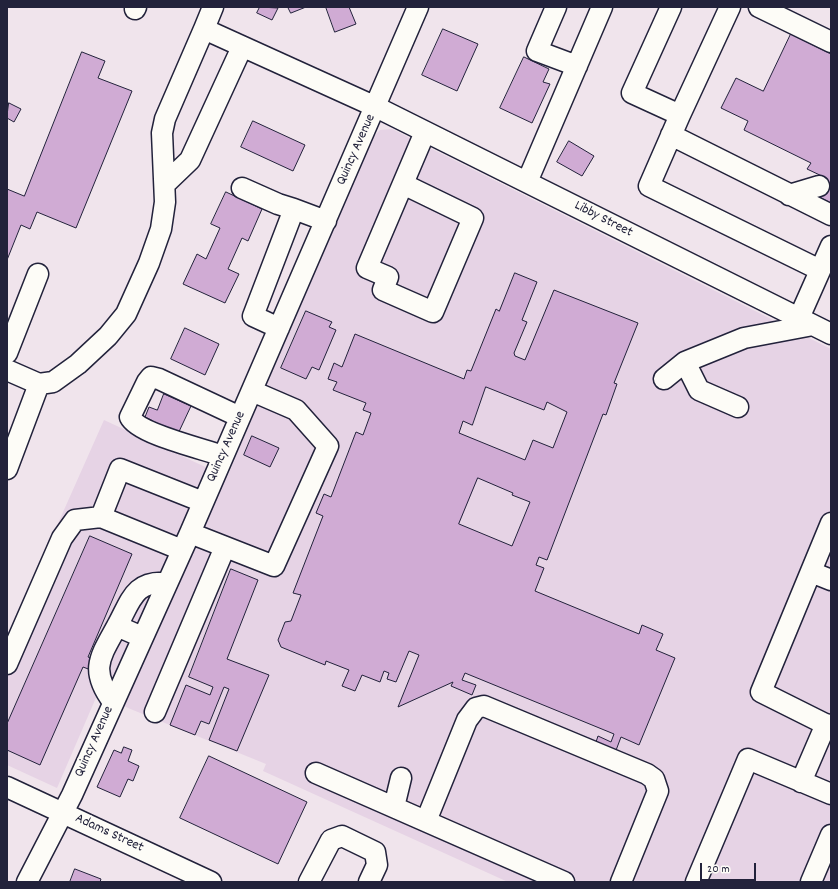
<!DOCTYPE html>
<style>
body{margin:0}
#map{position:relative;width:838px;height:889px;overflow:hidden;background:#f0e4ec;font-family:Dekko,sans-serif}
canvas{display:block}
.frame{position:absolute;inset:0;border:8px solid #22223b;pointer-events:none}
.scale{position:absolute;left:700px;top:863px;width:56px;height:18px;box-sizing:border-box;border:2px solid #22223b;border-top:0;padding-left:5px;font-size:12px;line-height:14px;white-space:nowrap;color:#22223b;-webkit-text-stroke:3px #fdfcf7;paint-order:stroke}
</style>
<div id="map">
<canvas width="838" height="889"></canvas>
<div class="frame"></div>
<div class="scale">20 m</div>
</div>
<script>
const g = document.querySelector('canvas').getContext('2d');
g.lineJoin = 'round';
function fillPath(path, color) { g.fillStyle = color; g.fill(path, 'evenodd'); }
function strokePath(path, color, width, dash) { g.strokeStyle = color; g.lineWidth = width; g.lineCap = dash ? 'butt' : 'round'; g.setLineDash(dash || []); g.stroke(path); }
function label(font, color, halo, rows, align = 'center') {
  g.font = font + ' Dekko,sans-serif'; g.lineWidth = 4; g.setLineDash([]); g.textBaseline = 'middle'; g.strokeStyle = halo; g.fillStyle = color; for (const [text, x, y, turn = 0] of rows) {
    g.save(); g.translate(x, y); g.rotate((+turn || 0) * Math.PI / 180); g.textAlign = isNaN(turn) ? turn : align; if (halo) g.strokeText(text, 0, 0); g.fillText(text, 0, 0); g.restore();
  }
}
fillPath(new Path2D(`
 M 392,129 L 831,349 L 831,882 L 508,882 L 263,771 L 266,764 L 128,708 L 98,693 L 57,788 L 7,765 L 7,638 L 104,420 L 227,477 L 373,137 L 380,130 Z`), '#e6d3e5');
const building = new Path2D(`
 M 260,7 L 278,8 L 272,20 L 257,13 Z
 M 288,7 L 306,7 L 291,13 Z
 M 326,7 L 349,7 L 356,24 L 335,32 Z
 M 443,29 L 478,44 L 457,91 L 422,75 Z
 M 791,34 L 831,54 L 831,203 L 815,195 L 824,177 L 807,169 L 811,163 L 744,130 L 748,121 L 721,108 L 736,78 L 763,91 Z
 M 82,52 L 105,61 L 98,78 L 132,91 L 76,228 L 37,212 L 30,229 L 21,225 L 7,260 L 7,189 L 24,196 Z
 M 524,57 L 549,69 L 543,82 L 550,84 L 532,123 L 500,108 Z
 M 9,103 L 21,109 L 14,122 L 7,118 Z
 M 253,121 L 305,145 L 293,171 L 241,147 Z
 M 569,141 L 594,156 L 582,176 L 557,162 Z
 M 226,192 L 262,209 L 248,241 L 242,238 L 228,269 L 239,274 L 225,303 L 183,284 L 197,254 L 206,259 L 220,228 L 211,224 Z
 M 515,273 L 537,282 L 522,320 L 527,322 L 514,353 L 515,356 L 525,360 L 554,290 L 638,323 L 614,383 L 617,384 L 606,415 L 603,414 L 547,560 L 539,557 L 536,565 L 544,568 L 535,591 L 639,634 L 642,625 L 663,634 L 656,650 L 675,658 L 639,745 L 621,737 L 615,753 L 595,745 L 598,736 L 611,742 L 614,734 L 465,673 L 462,680 L 476,685 L 472,695 L 451,686 L 453,682 L 398,707 L 419,655 L 409,651 L 396,682 L 387,679 L 389,673 L 384,671 L 380,682 L 362,675 L 355,691 L 342,686 L 349,670 L 326,661 L 325,665 L 281,647 L 278,640 L 285,622 L 291,621 L 301,595 L 293,593 L 323,516 L 316,513 L 324,494 L 331,497 L 356,432 L 363,435 L 371,413 L 363,410 L 366,403 L 333,390 L 337,382 L 328,379 L 334,363 L 342,367 L 355,334 L 464,379 L 467,370 L 471,371 L 496,309 L 499,311 ZM 486,387 L 544,410 L 547,402 L 567,412 L 553,448 L 533,440 L 525,460 L 459,433 L 463,421 L 472,425 ZM 478,478 L 513,493 L 512,495 L 530,502 L 512,546 L 459,524 Z
 M 306,311 L 332,322 L 329,327 L 336,330 L 319,370 L 312,367 L 306,379 L 281,368 Z
 M 185,328 L 219,344 L 205,375 L 171,359 Z
 M 164,394 L 191,406 L 176,438 L 150,427 L 153,421 L 145,417 L 149,407 L 157,410 Z
 M 252,436 L 279,448 L 270,467 L 244,455 Z
 M 90,536 L 132,554 L 88,657 L 95,660 L 91,670 L 83,667 L 40,765 L 7,750 L 7,724 Z
 M 231,569 L 258,580 L 227,659 L 269,675 L 237,751 L 209,740 L 229,689 L 224,687 L 209,724 L 201,721 L 195,735 L 170,725 L 186,685 L 210,695 L 213,687 L 189,677 Z
 M 124,747 L 132,750 L 128,761 L 139,766 L 133,781 L 128,779 L 120,797 L 97,787 L 114,750 L 121,753 Z
 M 209,756 L 307,802 L 278,864 L 180,818 Z
 M 75,869 L 101,879 L 100,882 L 70,882 Z`);
fillPath(building, '#d0abd4');
strokePath(building, '#22223b', 1);
const minor = new Path2D(`
 M 556,7 L 537,51 L 577,66
 M 671,7 L 632,93 L 680,115 L 649,186 L 820,270
 M 759,7 L 831,42
 M 135,9 L 136,7
 M 204,29 L 213,7
 M 680,115 L 730,7
 M 671,135 L 831,215
 M 527,182 L 602,7
 M 165,184 L 190,160 L 242,47
 M 403,184 L 473,218 L 433,312 L 383,290 L 388,277 L 367,268 L 425,132
 M 242,188 L 278,204 L 294,209
 M 789,195 L 819,186
 M 799,318 L 831,246
 M 279,328 L 253,316 L 294,209 L 326,221
 M 7,353 L 38,274
 M 685,362 L 699,390 L 738,407
 M 7,370 L 39,384 L 53,382 L 78,364 L 108,336 L 126,314 L 149,263 L 161,229 L 165,202 L 162,133 L 165,119 L 204,29 L 376,107 L 831,334
 M 664,379 L 685,362 L 744,338 L 813,325
 M 223,456 C 204,449 138,434 130,417 L 147,382 L 151,377 L 159,379 L 240,417
 M 7,469 L 39,384
 M 101,517 L 120,469 L 203,502
 M 831,523 L 761,692 L 831,727
 M 190,533 L 274,566 L 328,446 L 296,410 L 252,391
 M 811,572 L 831,580
 M 142,637 L 117,626 C 131,601 134,580 167,583
 M 7,664 L 62,538 L 75,520 L 101,517 L 182,550
 M 113,702 C 89,670 100,657 117,626
 M 155,712 L 225,547
 M 316,773 L 564,882
 M 801,782 L 826,724
 M 7,787 L 211,882
 M 394,807 L 401,778
 M 426,821 L 467,720 L 476,708 L 484,706 L 647,774 L 654,779 L 658,791 L 621,882
 M 27,882 L 72,795 L 190,533 L 418,7
 M 309,882 L 331,840 L 342,836 L 375,852 L 377,865 L 369,882
 M 696,882 L 748,759 L 831,794
 M 811,882 L 831,835`);
strokePath(minor, '#22223b', 23);
strokePath(minor, '#fdfcf7', 20);
label('14px', '#22223b', '#fdfcf7', [
 ["Quincy Avenue",357,150,-66],
 ["Libby Street",603,220,27],
 ["Quincy Avenue",227,447,-66],
 ["Quincy Avenue",95,742,-66],
 ["Adams Street",109,834,25]
]);
</script>
